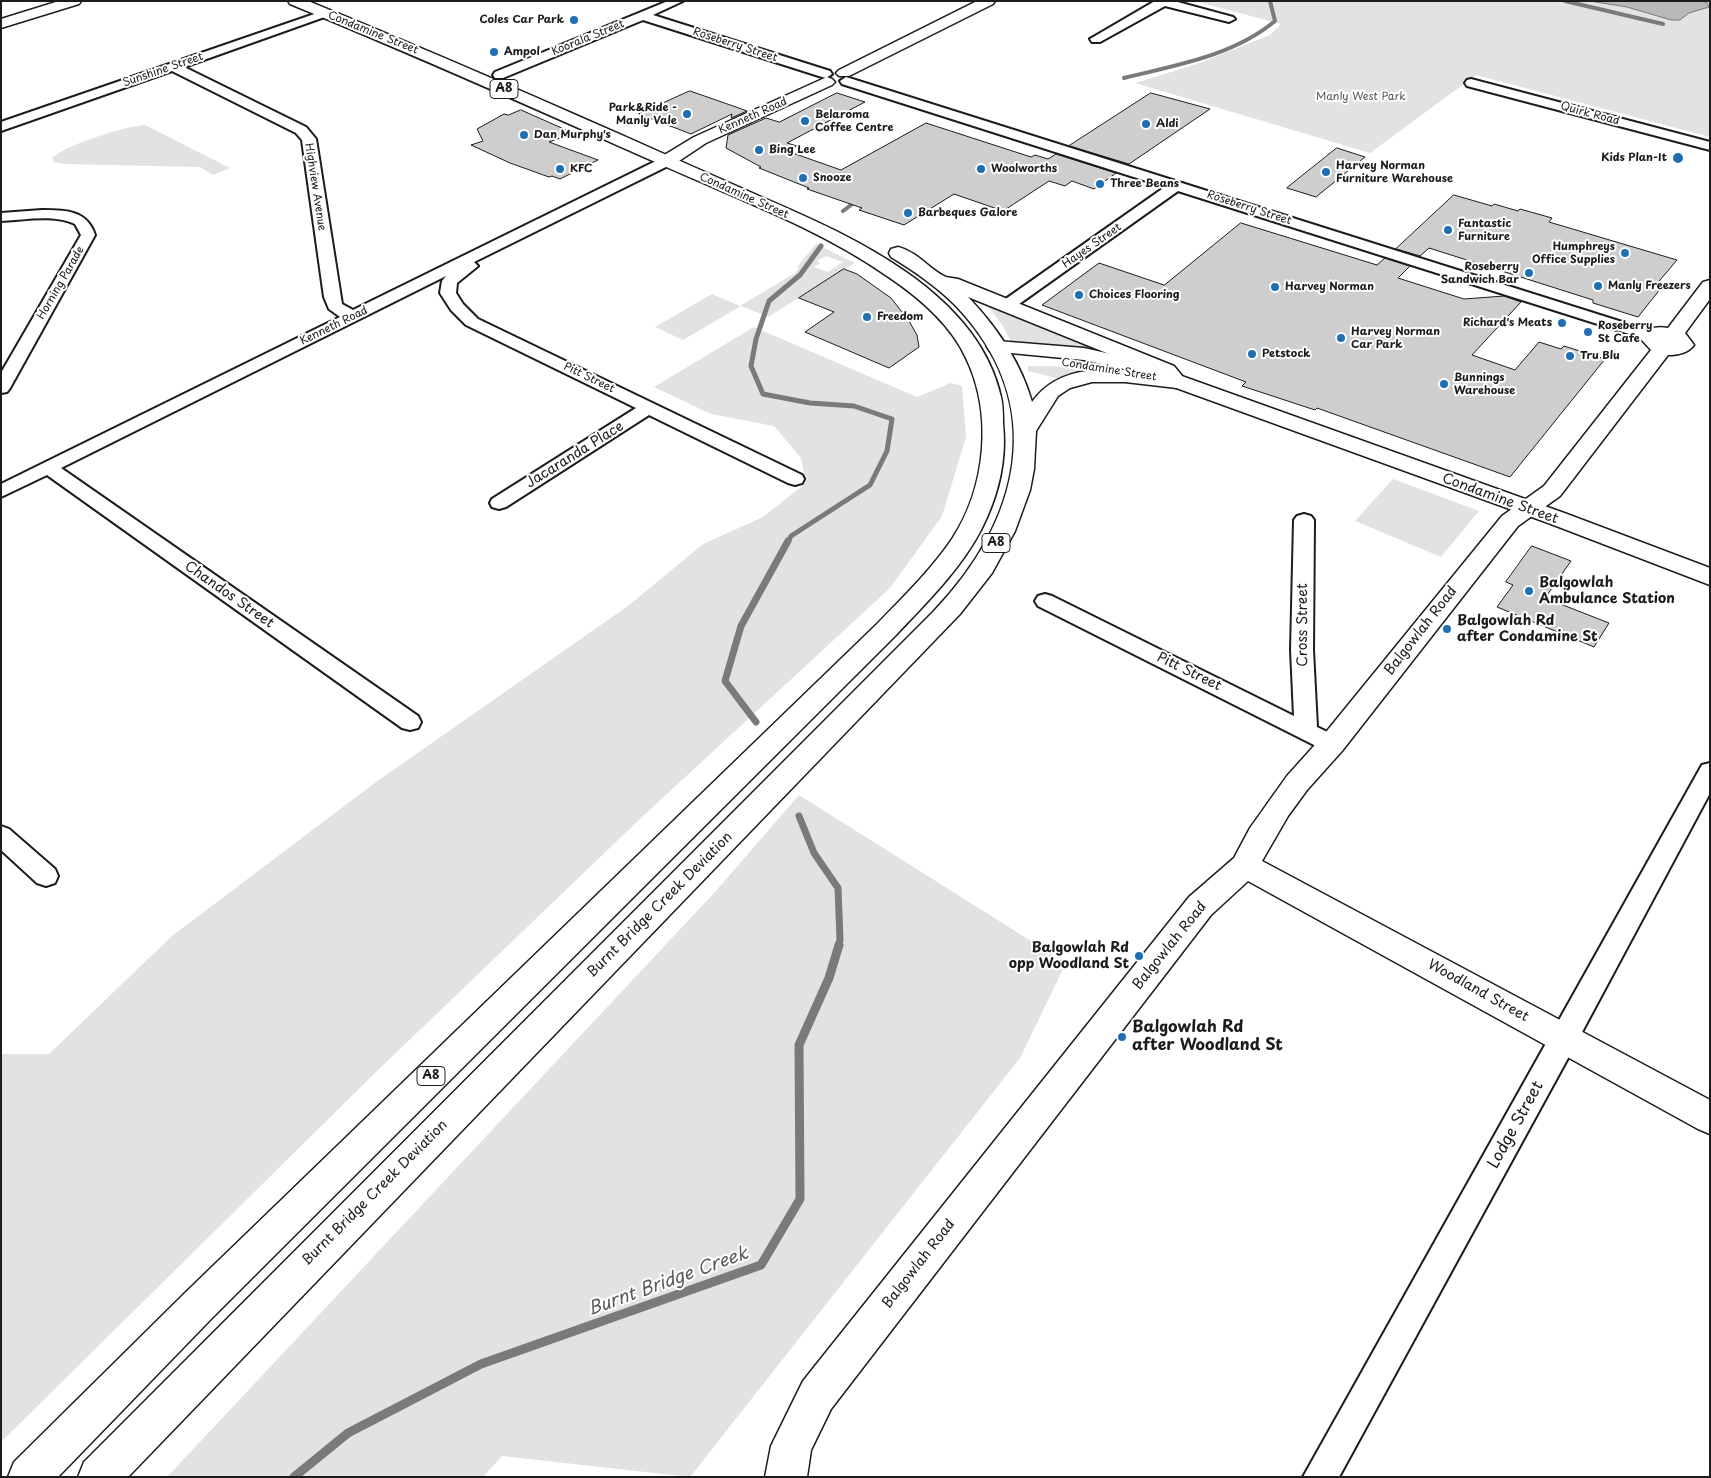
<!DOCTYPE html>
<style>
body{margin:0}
#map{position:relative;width:1711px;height:1478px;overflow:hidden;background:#fff;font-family:"Playpen Sans",sans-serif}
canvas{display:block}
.frame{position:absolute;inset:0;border:2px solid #1c1c1c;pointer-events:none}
</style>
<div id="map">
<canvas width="1711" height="1478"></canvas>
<div class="frame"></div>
</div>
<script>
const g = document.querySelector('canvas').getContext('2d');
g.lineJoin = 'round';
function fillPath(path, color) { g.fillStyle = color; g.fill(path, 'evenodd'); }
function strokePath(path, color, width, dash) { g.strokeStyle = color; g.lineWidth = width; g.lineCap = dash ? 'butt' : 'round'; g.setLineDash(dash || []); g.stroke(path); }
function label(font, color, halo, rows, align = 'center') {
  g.font = font + ' "Playpen Sans",sans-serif'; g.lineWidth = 4; g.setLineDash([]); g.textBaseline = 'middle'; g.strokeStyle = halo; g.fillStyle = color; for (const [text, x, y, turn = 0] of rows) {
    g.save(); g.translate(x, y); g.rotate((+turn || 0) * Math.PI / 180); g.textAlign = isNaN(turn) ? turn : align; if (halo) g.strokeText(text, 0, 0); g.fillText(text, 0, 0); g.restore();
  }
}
fillPath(new Path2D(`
 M 1194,1 L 1710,1 L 1710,137 L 1476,75 L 1370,153 L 1135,83 L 1197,64 L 1270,35 L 1281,24 Z
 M 145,125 L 230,168 L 213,175 L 200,167 L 64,164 L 54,162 L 52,158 C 66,145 125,126 145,125 Z
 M 816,244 L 855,263 L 768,317 L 741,306 L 683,340 L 655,327 L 712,294 L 740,306 L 795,273 L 799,269 L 797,267 ZM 826,256 L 843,262 L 828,272 L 814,267 L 820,263 L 817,261 Z
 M 989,306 L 993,307 L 1108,351 L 1104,354 L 1012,343 L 1001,323 L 988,307 Z
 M 754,327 L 917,397 L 951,383 L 962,386 L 966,437 L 942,516 L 890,588 L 642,817 L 376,1072 L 1,1442 L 1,1054 L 49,1054 L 172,936 L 376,782 L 628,606 L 703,544 L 763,517 L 806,483 L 801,458 L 774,426 L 711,414 L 654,387 Z
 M 1028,366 L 1054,366 L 1083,370 L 1060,379 L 1028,371 Z
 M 1393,479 L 1479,511 L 1441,557 L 1355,521 Z
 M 799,795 L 1066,963 L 1020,1058 L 690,1477 L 502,1456 L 483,1477 L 167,1477 L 715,892 Z`), '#e2e2e2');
const water = new Path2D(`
 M 1590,1 L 1703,1 L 1707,3 L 1709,7 L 1689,13 L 1680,20 L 1671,20 L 1627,7 Z`);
fillPath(water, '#b8b8b8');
strokePath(water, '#7a7a7a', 1);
strokePath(new Path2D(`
 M 1565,1 L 1663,24
 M 1124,78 C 1176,65 1233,56 1275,21 L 1270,1
 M 843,211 L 855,202`), '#7a7a7a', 4);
strokePath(new Path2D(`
 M 788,542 L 791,536 L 870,485 L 887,451 L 892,419 L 854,406 L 810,403 L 763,394 L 751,366 L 756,339 L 769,301 L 800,275 L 821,246`), '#7a7a7a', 5);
strokePath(new Path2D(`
 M 756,722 L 725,681 L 741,626 L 788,541
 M 799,816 L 814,853 L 838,888 L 840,940 L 838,946`), '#7a7a7a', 7);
strokePath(new Path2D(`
 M 294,1477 L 348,1433 L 481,1364 L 761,1265 L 800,1199 L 799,1045 L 829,978 L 839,945`), '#7a7a7a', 9);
const building = new Path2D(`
 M 690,91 L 736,107 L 747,111 L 731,118 L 732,114 L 691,134 L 639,114 Z
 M 837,93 L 865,102 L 787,143 L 797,146 L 787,151 L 841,170 L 926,123 L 1031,157 L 1035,155 L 1048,159 L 1056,154 L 1116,173 L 1094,189 L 1072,181 L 1065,186 L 1049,181 L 1003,211 L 954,194 L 904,225 L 859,210 L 862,208 L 807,189 L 809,188 L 759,168 L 761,167 L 726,148 L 728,135 L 766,118 L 779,122 Z
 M 1151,93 L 1210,109 L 1129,164 L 1069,146 Z
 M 521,110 L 573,133 L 549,142 L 598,160 L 560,179 L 552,176 L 549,177 L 510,163 L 471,145 L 483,141 L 477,129 L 504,114 L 508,115 Z
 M 1337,148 L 1365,157 L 1316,197 L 1287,188 Z
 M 1454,195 L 1492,206 L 1494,204 L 1518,211 L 1520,209 L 1552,218 L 1549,222 L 1677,260 L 1655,286 L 1661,288 L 1638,317 L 1593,303 L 1593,300 L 1429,248 L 1420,256 L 1396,249 Z
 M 1241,223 L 1377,265 L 1385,258 L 1410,266 L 1398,278 L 1464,299 L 1504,296 L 1521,302 L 1472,355 L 1515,370 L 1539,342 L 1561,349 L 1564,346 L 1605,359 L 1510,477 L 1317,408 L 1315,410 L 1242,386 L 1246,382 L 1042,305 L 1099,263 L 1164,285 Z
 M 844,269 L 857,274 L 891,298 L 909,321 L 917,335 L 919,347 L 889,368 L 805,332 L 834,312 L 799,298 Z
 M 1532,546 L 1571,561 L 1545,598 L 1609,623 L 1594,647 L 1497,607 L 1513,585 L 1506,582 Z`);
fillPath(building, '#cecece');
strokePath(building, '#1c1c1c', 1);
const minor = new Path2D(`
 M 668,1 L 683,1 L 653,15 L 830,71 L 832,74 L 826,78 L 822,77 L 643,20 L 503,78 L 495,78 L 493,75 L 495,72 Z
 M 1155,1 L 1174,1 L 1233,17 L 1235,19 L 1229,22 L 1165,6 L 1100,42 L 1092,42 L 1090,39 Z
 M 326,10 L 330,11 L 332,13 L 330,15 L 184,67 L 306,127 L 316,139 L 342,304 L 353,310 L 662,158 L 672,158 L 674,161 L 672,164 L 474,262 L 478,266 L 457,283 L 456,293 L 463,304 L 478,319 L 802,475 L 804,479 L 802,483 L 795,485 L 788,483 L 649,415 L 506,507 L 499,509 L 492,507 L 490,503 L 492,499 L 636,408 L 466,325 L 451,310 L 440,293 L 442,281 L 446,276 L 61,468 L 418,716 L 421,722 L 418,728 L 410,730 L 402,728 L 47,475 L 1,497 L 1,484 L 340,317 L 329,309 L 324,297 L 302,140 L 296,133 L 172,71 L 1,131 L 1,122 Z
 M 846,77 L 1657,333 L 1659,336 L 1657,339 L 1645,339 L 1178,191 L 1012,309 L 1000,309 L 998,306 L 1000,303 L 1165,187 L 842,84 L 840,81 Z
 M 1471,79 L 1710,142 L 1710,150 L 1467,86 L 1465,83 L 1467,80 Z
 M 42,210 C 65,210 87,210 95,235 L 10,388 L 7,392 L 1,393 L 1,373 L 81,235 L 75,224 C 53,214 25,220 1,221 L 1,213 Z
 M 1304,514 L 1311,516 L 1314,520 L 1313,650 L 1317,727 L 1340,738 L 1343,744 L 1340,750 L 1332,752 L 1324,750 L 1038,606 L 1035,601 L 1038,596 L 1045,594 L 1052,596 L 1294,716 L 1291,650 L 1294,520 L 1297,516 Z
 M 1710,763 L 1710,793 L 1574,1047 L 1339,1477 L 1303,1477 L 1702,765 Z
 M 1,826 L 9,829 L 55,869 L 58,876 L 55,883 L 46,886 L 37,883 L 1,850 Z`);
const tertiary = new Path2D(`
 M 59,1 L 81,1 L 79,4 L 1,28 L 1,19 Z
 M 1710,280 L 1710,299 L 1685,333 L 1694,345 C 1688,353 1678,355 1668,355 L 1560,496 L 1518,526 L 1342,751 L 1307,790 L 1288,816 L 1262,861 L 1710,1100 L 1710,1134 L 1698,1129 L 1248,881 L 1211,915 L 831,1409 L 811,1450 L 807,1477 L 765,1477 L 771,1446 L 803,1381 L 1189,897 L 1234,858 L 1250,828 L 1287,776 L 1322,737 L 1502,516 L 1544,486 L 1651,350 L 1640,338 C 1646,328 1657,326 1668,328 L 1703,282 Z`);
const secondary = new Path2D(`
 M 977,1 L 995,1 L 993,4 L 849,76 L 839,76 L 836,73 L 839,70 Z
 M 827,77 L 832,79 L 835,82 L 832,85 L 706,143 L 673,165 L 661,165 L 659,161 L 661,157 L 694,137 Z
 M 997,341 L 1084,348 L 1137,360 L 1567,514 L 1710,568 L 1710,585 L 1551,524 L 1124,369 L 1084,360 L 990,351 L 987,347 L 990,343 Z`);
const trunk = new Path2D(`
 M 288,1 L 308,1 C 430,51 550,103 671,157 C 703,171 734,185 766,199 C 854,237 978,293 1001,397 C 1003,405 1003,415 1003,424 C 1007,460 998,497 981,530 C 960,570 926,603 895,636 L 212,1318 L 58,1477 L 8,1477 L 14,1462 L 186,1292 L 877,624 C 903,597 931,570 952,539 C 986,487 993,414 966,358 C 950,323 916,295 884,274 C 818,228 735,198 662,165 C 538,110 415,55 290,4 Z
 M 898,247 C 918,252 930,270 946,277 C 949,278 954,278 958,279 L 1174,366 L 1187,382 L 1184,386 L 1177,388 L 1125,382 L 1092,382 L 1070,388 L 1058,396 L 1036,431 L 1034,469 L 1030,490 L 1015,531 L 992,573 L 960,614 L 128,1477 L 78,1477 L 84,1462 L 933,612 C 1021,521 1050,404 955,305 C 936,286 914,271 891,257 L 889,253 L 891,249 ZM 968,297 L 1156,373 C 1113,368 1060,362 1032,402 C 1021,363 996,326 968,297 Z`);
strokePath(minor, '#1c1c1c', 4);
strokePath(tertiary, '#1c1c1c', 3);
strokePath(secondary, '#1c1c1c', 3);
strokePath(trunk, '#1c1c1c', 3);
fillPath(minor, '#fff');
fillPath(tertiary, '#fff');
fillPath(secondary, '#fff');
fillPath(trunk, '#fff');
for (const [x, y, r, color] of [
 [574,20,5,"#1f6fb2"],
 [494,52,5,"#1f6fb2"],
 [687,114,5,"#1f6fb2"],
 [805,121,5,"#1f6fb2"],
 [1146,124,5,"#1f6fb2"],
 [524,135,5,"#1f6fb2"],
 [759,150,5,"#1f6fb2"],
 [1678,158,6,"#1f6fb2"],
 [560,169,5,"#1f6fb2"],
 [981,169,5,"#1f6fb2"],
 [1326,172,5,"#1f6fb2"],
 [803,178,5,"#1f6fb2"],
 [1100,184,5,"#1f6fb2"],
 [908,213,5,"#1f6fb2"],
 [1448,230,5,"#1f6fb2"],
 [1625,253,5,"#1f6fb2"],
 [1529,273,5,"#1f6fb2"],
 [1598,286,5,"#1f6fb2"],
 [1275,287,5,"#1f6fb2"],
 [1079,295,5,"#1f6fb2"],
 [867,317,5,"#1f6fb2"],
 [1562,323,5,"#1f6fb2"],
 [1588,332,5,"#1f6fb2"],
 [1341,338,5,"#1f6fb2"],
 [1252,354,5,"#1f6fb2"],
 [1570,356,5,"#1f6fb2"],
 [1444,384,5,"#1f6fb2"],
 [1529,591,5,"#1f6fb2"],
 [1447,629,5,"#1f6fb2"],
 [1139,956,5,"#1f6fb2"],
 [1122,1037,5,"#1f6fb2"]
]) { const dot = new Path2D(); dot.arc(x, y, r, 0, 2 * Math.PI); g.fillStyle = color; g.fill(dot); strokePath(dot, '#fff', 2); }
label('bold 11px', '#1c1c1c', '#fff', [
 ["Coles Car Park",564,20,"right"],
 ["Ampol",504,52],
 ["Park&Ride -",677,108,"right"],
 ["Manly Vale",677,121,"right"],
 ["Belaroma",815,115],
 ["Coffee Centre",815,128],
 ["Aldi",1156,124],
 ["Dan Murphy's",534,135],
 ["Bing Lee",769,150],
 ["Kids Plan-It",1667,158,"right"],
 ["Harvey Norman",1336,166],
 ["Furniture Warehouse",1336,179],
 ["KFC",570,169],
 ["Woolworths",991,169],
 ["Snooze",813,178],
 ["Three Beans",1110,184],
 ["Barbeques Galore",918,213],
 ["Fantastic",1458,224],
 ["Furniture",1458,237],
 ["Humphreys",1615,247,"right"],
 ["Office Supplies",1615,260,"right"],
 ["Roseberry",1519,267,"right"],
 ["Sandwich Bar",1519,280,"right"],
 ["Manly Freezers",1608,286],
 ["Harvey Norman",1285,287],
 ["Choices Flooring",1089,295],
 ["Freedom",877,317],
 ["Richard's Meats",1552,323,"right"],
 ["Roseberry",1598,326],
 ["St Cafe",1598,339],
 ["Harvey Norman",1351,332],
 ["Car Park",1351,345],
 ["Petstock",1262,354],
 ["Tru Blu",1580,356],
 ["Bunnings",1454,378],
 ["Warehouse",1454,391]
], 'left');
label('11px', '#1c1c1c', '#fff', [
 ["Condamine Street",373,33,22],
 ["Koorala Street",588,38,-22],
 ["Roseberry Street",735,45,18],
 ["Sunshine Street",163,70,-19],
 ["Quirk Road",1590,114,15],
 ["Kenneth Road",753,116,-24],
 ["Highview Avenue",315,187,81],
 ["Condamine Street",744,196,24],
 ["Roseberry Street",1249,208,18],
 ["Hayes Street",1092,246,-35],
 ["Horning Parade",61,283,-60],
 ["Kenneth Road",334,326,-26],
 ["Condamine Street",1109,370,9],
 ["Pitt Street",589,378,26]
]);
label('11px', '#575757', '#fff', [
 ["Manly West Park",1361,97]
]);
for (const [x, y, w] of [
 [504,89,28],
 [996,543,28],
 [431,1076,28]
]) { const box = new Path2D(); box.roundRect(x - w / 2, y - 9.5, w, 19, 4); g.fillStyle = '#fff'; g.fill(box); strokePath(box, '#1c1c1c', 1); }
label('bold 12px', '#1c1c1c', null, [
 ["A8",504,89],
 ["A8",996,543],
 ["A8",431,1076]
]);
label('14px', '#1c1c1c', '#fff', [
 ["Jacaranda Place",575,455,-32],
 ["Condamine Street",1500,499,20],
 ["Chandos Street",229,595,35],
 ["Cross Street",1303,625,-90],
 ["Balgowlah Road",1421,631,-52],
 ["Pitt Street",1189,672,26],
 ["Burnt Bridge Creek Deviation",660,905,-45],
 ["Balgowlah Road",1170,946,-51],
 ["Woodland Street",1478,991,29],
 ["Burnt Bridge Creek Deviation",375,1193,-45],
 ["Balgowlah Road",919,1264,-52]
]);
label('bold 14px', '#1c1c1c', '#fff', [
 ["Balgowlah",1539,583],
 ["Ambulance Station",1539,599],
 ["Balgowlah Rd",1457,621],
 ["after Condamine St",1457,637],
 ["Balgowlah Rd",1129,948,"right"],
 ["opp Woodland St",1129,964,"right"]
], 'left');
label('bold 16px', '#1c1c1c', '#fff', [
 ["Balgowlah Rd",1132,1028],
 ["after Woodland St",1132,1046]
], 'left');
label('16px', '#1c1c1c', '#fff', [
 ["Lodge Street",1516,1125,-61]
]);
label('italic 18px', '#5a5a5a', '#fff', [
 ["Burnt Bridge Creek",668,1282,-20]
]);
</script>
